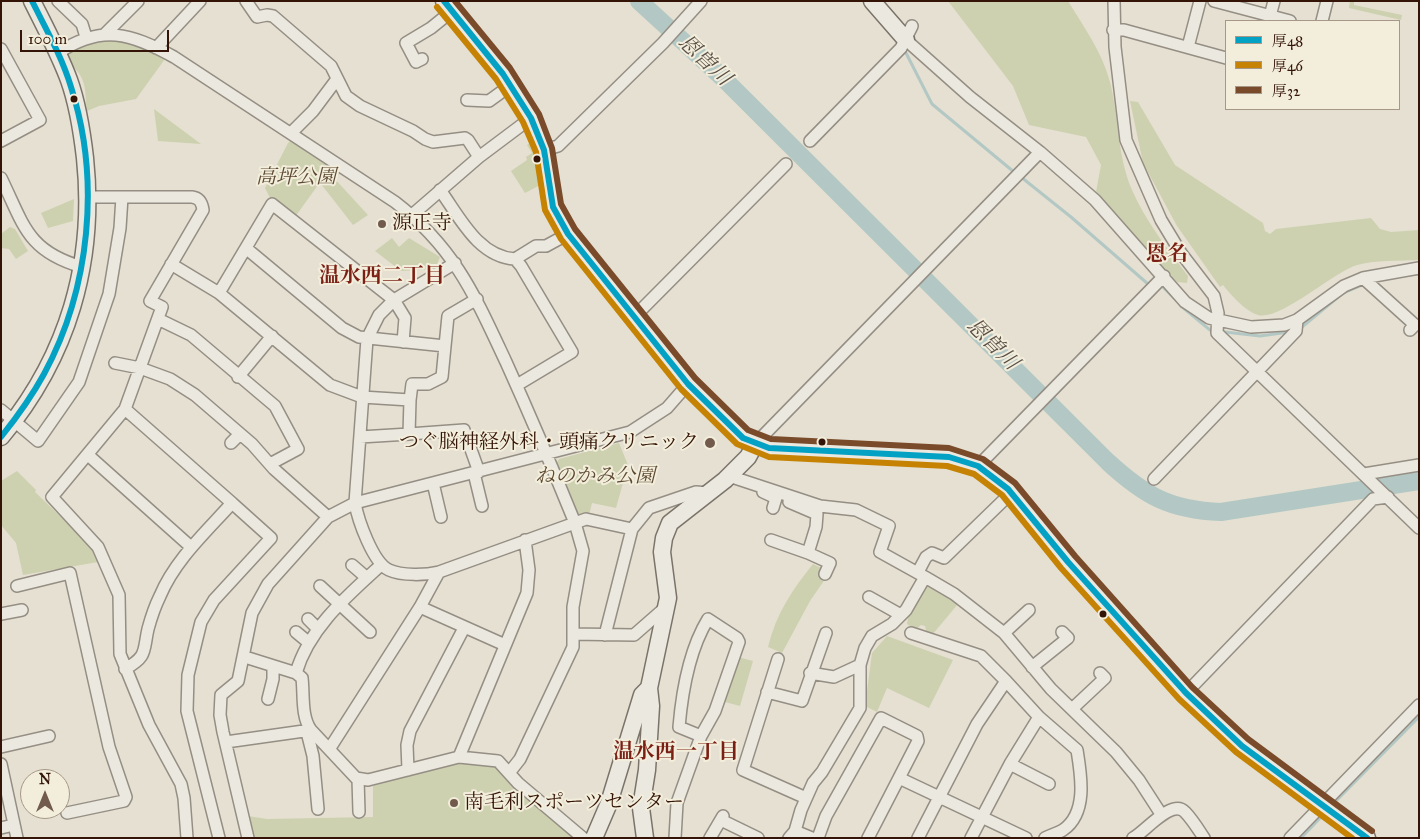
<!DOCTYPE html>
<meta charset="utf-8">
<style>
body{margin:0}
#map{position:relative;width:1420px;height:839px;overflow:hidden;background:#e5e0d1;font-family:"IM FELL Great Primer","Noto Serif JP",serif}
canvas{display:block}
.frame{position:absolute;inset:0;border:2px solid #341406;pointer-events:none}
.legend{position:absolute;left:1225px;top:20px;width:175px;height:90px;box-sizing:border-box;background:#f3eedc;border:1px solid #a79786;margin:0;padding:6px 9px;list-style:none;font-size:15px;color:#341406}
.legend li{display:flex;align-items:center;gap:10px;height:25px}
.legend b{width:25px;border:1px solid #a79786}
.north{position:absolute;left:20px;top:769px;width:50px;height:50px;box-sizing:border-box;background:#f3eedc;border:1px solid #a79786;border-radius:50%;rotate:0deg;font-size:14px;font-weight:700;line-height:20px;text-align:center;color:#341406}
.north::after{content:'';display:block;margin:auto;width:18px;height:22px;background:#725b4d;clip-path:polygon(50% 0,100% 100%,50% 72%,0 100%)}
.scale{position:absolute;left:20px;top:30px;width:149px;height:22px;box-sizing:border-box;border:2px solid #341406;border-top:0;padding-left:6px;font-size:15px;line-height:18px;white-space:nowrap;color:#341406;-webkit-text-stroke:4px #f3eedc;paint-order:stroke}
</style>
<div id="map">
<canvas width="1420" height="839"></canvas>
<div class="frame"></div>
<ul class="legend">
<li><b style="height:6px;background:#03a2c4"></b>厚48</li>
<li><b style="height:6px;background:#c68202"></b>厚46</li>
<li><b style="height:6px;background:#7a4b2a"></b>厚32</li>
</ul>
<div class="north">N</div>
<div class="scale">100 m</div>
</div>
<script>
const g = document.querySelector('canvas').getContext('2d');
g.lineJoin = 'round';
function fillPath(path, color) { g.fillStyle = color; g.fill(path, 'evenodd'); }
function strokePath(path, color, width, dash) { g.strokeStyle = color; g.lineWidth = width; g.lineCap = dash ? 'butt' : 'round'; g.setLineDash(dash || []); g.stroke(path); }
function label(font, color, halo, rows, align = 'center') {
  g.font = font + ' "IM FELL Great Primer","Noto Serif JP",serif'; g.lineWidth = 4; g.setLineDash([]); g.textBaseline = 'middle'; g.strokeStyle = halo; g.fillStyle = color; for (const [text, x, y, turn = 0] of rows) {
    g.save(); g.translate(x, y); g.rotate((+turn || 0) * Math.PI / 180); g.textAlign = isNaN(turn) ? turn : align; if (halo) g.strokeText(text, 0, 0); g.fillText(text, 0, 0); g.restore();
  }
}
fillPath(new Path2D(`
 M 948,1 L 1068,1 C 1084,27 1102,52 1110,82 C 1119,118 1117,155 1132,190 C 1145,220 1168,250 1188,276 L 1187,283 L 1177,282 L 1152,258 L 1096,192 L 1101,165 L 1086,137 L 1029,125 L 1013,86 Z
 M 1350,1 L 1354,1 L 1354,5 L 1402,15 L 1401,20 L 1349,8 Z
 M 111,39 C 132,41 148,47 165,59 L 136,99 L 99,106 L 87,111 C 85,99 87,86 80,75 C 75,66 64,62 68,50 L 83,44 Z
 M 1130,101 L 1138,102 L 1175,165 L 1263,223 L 1265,231 L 1270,234 L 1276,229 L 1371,218 L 1380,229 L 1391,232 L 1419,230 L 1419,260 C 1401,261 1374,260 1357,265 C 1332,273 1280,321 1258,315 C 1245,311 1231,295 1223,285 L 1220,287 L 1177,226 L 1143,163 Z
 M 154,109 L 201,144 L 158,141 Z
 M 531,129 L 544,183 L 525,193 L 511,171 L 527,160 L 526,157 L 532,153 L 527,145 L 532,141 L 526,131 Z
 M 292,140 L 310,151 L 307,155 L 312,151 L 342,172 L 334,178 L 368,215 L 353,225 L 321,184 L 328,174 L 313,160 L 326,174 L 295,217 L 270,198 L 265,188 L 288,143 Z
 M 74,199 L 73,221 L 48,228 L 41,213 Z
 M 10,227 L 15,229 L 28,251 L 16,259 L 9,249 L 1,248 L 1,234 Z
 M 392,238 L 399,247 L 409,238 L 440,257 L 435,269 L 401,271 L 375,251 Z
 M 619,443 L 628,465 L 616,508 L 592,503 L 589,515 L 581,517 L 576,516 L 555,465 L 559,459 Z
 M 17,471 L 36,490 L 35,492 L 90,545 L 98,562 L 23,575 L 16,543 L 1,525 L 1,481 Z
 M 813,564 L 830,572 L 810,601 L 782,653 L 768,647 C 776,614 792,590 813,564 Z
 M 931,586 L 958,604 L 932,635 L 927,634 L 925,626 L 921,625 L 915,630 L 907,624 L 909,613 L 927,587 Z
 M 887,636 L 953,660 L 929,708 L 887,688 L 877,712 L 865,706 L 872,653 Z
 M 738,657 L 753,661 L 740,706 L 725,702 Z
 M 456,762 L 498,767 L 518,790 L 577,838 L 254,838 L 248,816 L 267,819 L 373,817 L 373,786 Z`), '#cdd1b0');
strokePath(new Path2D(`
 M 904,49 L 932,104 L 1014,172
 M 1021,177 L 1071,217 L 1148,284
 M 1409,275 L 1419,274
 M 1163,287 L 1175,299
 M 1181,306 L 1210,330
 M 1302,327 L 1343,293 L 1364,284
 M 1225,332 L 1260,336 L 1289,332
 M 1335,802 L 1419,717
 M 1301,838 L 1324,814`), '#b3c8c4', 3);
strokePath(new Path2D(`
 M 639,1 L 722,77 L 1108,462 C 1145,496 1170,510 1221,512 L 1419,481`), '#b3c8c4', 18);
const street = new Path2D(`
 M 58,1 L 82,24 L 86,37
 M 246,1 L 257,17 L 267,15 L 273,16 L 331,66 L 346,96 L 360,106 L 413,131 L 425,139 L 433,142 L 465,138 L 468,140 L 479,157 L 412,215
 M 1114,1 L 1115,47 L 1126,140 L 1161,220 L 1181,253 L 1214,296 L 1218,313 L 1217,333 L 1419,528
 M 1214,1 L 1290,21
 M 1270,16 L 1274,1
 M 1322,21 L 1327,1
 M 1113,30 L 1124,30 L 1226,58
 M 104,35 L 138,1
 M 906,40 L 970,97 L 1040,152 L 1095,200 L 1185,302 L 1209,318 L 1251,327 L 1284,325 L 1297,320 L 1344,286 L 1363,278 L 1419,268
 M 1188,47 L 1200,1
 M 156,48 L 200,1
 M 1,49 L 40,120 L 1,141
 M 58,53 C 102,24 130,33 174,57 L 395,202 C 455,248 475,296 506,362 C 530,415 553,469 575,523 L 439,572 C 426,575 402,576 389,570 C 373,563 358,520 355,503 L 367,339 L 379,315 L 394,300 L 455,263
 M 422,59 L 416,62 L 406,43 L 431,28 L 452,11
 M 467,100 L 489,101 L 511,85
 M 291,133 L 313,111 L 337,79
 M 810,141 L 901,48 L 912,26
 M 544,150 L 558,146 L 663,43 L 701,1
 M 479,157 L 531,118
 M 1,178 C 24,225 27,251 82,267
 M 440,190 C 459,216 478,257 515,259 L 521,266 L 572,352 L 517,385
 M 88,197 L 192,197 C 200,198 202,203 203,210 L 150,301 L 162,307 L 125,409 L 52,497 L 98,547 L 119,595 L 120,654 L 149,725 L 181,784 L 184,798 L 187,838
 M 247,249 L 342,328 L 359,337 L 445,346 L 442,377 L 428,384 L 412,384 L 410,400
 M 515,259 L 536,246 L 546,246 L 568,234
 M 171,264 L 219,293 L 330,385 L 362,397 L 410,400 L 409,434 L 464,430 L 479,472
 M 1363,278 L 1415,325 L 1410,330
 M 219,293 L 272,204 L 394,300 L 405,318 L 403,342
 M 634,317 L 786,164
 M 158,319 L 191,335 L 275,406 L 298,449 L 270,464
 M 445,346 L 448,316 L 477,299
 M 115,363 L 140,368 L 170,379 L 195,395 L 252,444 L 274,469 L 328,517
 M 238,377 L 272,336
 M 125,409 L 232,503
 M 1,410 L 38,441 L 79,382 L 109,294 L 120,228 L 122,197
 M 360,437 L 409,434
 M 231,443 L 240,434
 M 755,444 L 1040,152
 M 88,455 L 191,547
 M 978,466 L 1164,276
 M 474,473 L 482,506
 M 1364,474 L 1419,465
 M 729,476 L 820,506 L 856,510 L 889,526 L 880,552 L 925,577
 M 1154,479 L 1296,331 L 1297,320
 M 433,483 L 441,517
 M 763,492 L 776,498 L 773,508
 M 789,502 L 817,514 L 816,527 L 808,553 L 830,563 L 825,574
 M 771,540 L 808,553
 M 352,565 L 367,578
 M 918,572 L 926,557 L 932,553 L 944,558 L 1011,493
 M 17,586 L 70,573 L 109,747 L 126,797 L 124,801 L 67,813
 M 320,586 L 370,632
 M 869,597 L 901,615
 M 420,607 L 505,645
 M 1,614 L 22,610
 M 308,619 L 318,629
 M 296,632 L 308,642
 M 911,633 L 981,656 L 1006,681
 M 1004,633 L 1029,610
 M 573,634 L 634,635 L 666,607
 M 605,635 L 632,529 L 649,508 L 696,492 L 709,493
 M 245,657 L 296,673
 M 778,659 L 743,770 L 806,798
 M 1032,667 L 1068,638 L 1062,632
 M 125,669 C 148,656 143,651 148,629 C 151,618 155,606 160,596 C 175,560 206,532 232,503 L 271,538 L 214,600 L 201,622 L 188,675 L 187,711 L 219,838
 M 810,673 L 834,677 L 860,665
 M 767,692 L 802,701 L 826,633
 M 1186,693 L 1373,499 L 1388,497
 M 268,699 L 273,679 L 273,668
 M 1073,708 L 1105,678 L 1100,673
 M 311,730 C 301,717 304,694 302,678 L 296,673 C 309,628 347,596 381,565
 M 307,732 L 313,756 L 318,809
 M 226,742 L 311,730 L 356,778 L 368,780 L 459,757 L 498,761 L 518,783 L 583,838
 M 1,747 L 49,736
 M 330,748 L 420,607 L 439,572
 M 459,757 L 527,593 L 529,570 L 525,540
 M 1,764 L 17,838
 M 1010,764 L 1049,784
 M 408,770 L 407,745 L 410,731 L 464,628
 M 509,773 L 520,759 L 573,647 L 573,607 L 583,551 L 575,523 L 586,519 L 632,529
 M 358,779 L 359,812
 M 721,820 L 758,838
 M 1,828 L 14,825
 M 795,831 L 812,838
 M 248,838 L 223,732 L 220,715 L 221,695 L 238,681 L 252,613 L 268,584 L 328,517 L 355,503 L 630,432 L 667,408 L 688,384
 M 675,838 L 677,803 L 701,736 L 715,711 L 739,642 L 737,638 L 708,619 C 689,650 682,692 679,727 L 701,736
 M 710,838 L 723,816
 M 789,838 L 795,831 L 801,810 L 813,783 L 822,772 L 860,708 L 860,665 L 865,648 L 872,636 L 892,624 L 906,610 L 925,577 L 954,594 L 1004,633 L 1051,689 L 1116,752 L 1139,780 L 1161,814
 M 818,838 L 826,816 L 881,718 L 917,736 L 918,741 L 899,778 L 1026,838
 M 868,838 L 899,778
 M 918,838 L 977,724 L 1006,681 L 1039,717
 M 971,838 L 1010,764 L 1039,717 L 1077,750 C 1081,775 1088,813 1063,830 C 1058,833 1051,835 1045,838
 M 1133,838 C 1145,832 1172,798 1185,812 C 1192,819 1198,829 1204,838
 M 1290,838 L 1419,705`);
const secondary = new Path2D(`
 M 444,1 L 503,74 L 531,118 L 544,150 L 553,207 L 568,234 L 688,384 L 743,438 L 769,448 L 949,457 L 978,466 L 1008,489 L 1068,562 L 1186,693 L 1242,746 L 1367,838
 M 872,1 L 906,40
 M 1,437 C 68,357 96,262 85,158 C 82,132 78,105 69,80 C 59,53 45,27 32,1
 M 594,838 L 609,803 L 642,695 L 649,688
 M 645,838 L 641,808 L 647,770 L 651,706 L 649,688 L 668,598 L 662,552 L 664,538 L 670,523 L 725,480 L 748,457 L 755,444`);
strokePath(street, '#958e84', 14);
strokePath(secondary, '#7b736a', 19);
strokePath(street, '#ebe8e0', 11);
strokePath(secondary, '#ebe8e0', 16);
strokePath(new Path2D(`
 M 444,1 L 503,74 L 531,118 L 544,150 L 553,207 L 568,234 L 688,384 L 743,438 L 769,448 L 949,457 L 978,466 L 1008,489 L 1068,562 L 1186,693 L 1242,746 L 1367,838
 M 1,437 C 17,417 32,396 44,374 C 90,289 101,180 71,87 C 62,57 46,29 32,1`), '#03a2c4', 6);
strokePath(new Path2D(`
 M 437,7 L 496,79 L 523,122 L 536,152 L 545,210 L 561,239 L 681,389 L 737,444 L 769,457 L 947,466 L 974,474 L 1002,495 L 1061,568 L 1179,699 L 1236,752 L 1352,838`), '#c68202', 6);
strokePath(new Path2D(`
 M 455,1 L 510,68 L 539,114 L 552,148 L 561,204 L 575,229 L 695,378 L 748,430 L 771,439 L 949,448 L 983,459 L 1015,483 L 1075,556 L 1192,687 L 1248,739 L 1372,831`), '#7a4b2a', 6);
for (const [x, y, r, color] of [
 [74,99,4.5,"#341406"],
 [537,159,4.5,"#341406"],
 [382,224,5,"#725b4d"],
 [822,442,4.5,"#341406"],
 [710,443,6,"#725b4d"],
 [1103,614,4.5,"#341406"],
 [454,803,5,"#725b4d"]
]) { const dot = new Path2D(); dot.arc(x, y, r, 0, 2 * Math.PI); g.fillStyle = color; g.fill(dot); strokePath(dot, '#f3eedc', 2); }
label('italic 20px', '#5c4931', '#f3eedc', [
 ["高坪公園",296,178],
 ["ねのかみ公園",595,477]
]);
label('20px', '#341406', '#f3eedc', [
 ["源正寺",392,224],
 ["つぐ脳神経外科・頭痛クリニック",699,443,"right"],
 ["南毛利スポーツセンター",464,803]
], 'left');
label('italic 21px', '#594f47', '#f3eedc', [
 ["恩曽川",704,61,43],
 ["恩曽川",992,345,45]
]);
label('bold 21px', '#7a1f14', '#f3eedc', [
 ["恩名",1167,255],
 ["温水西二丁目",382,277],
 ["温水西一丁目",676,753]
]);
</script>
